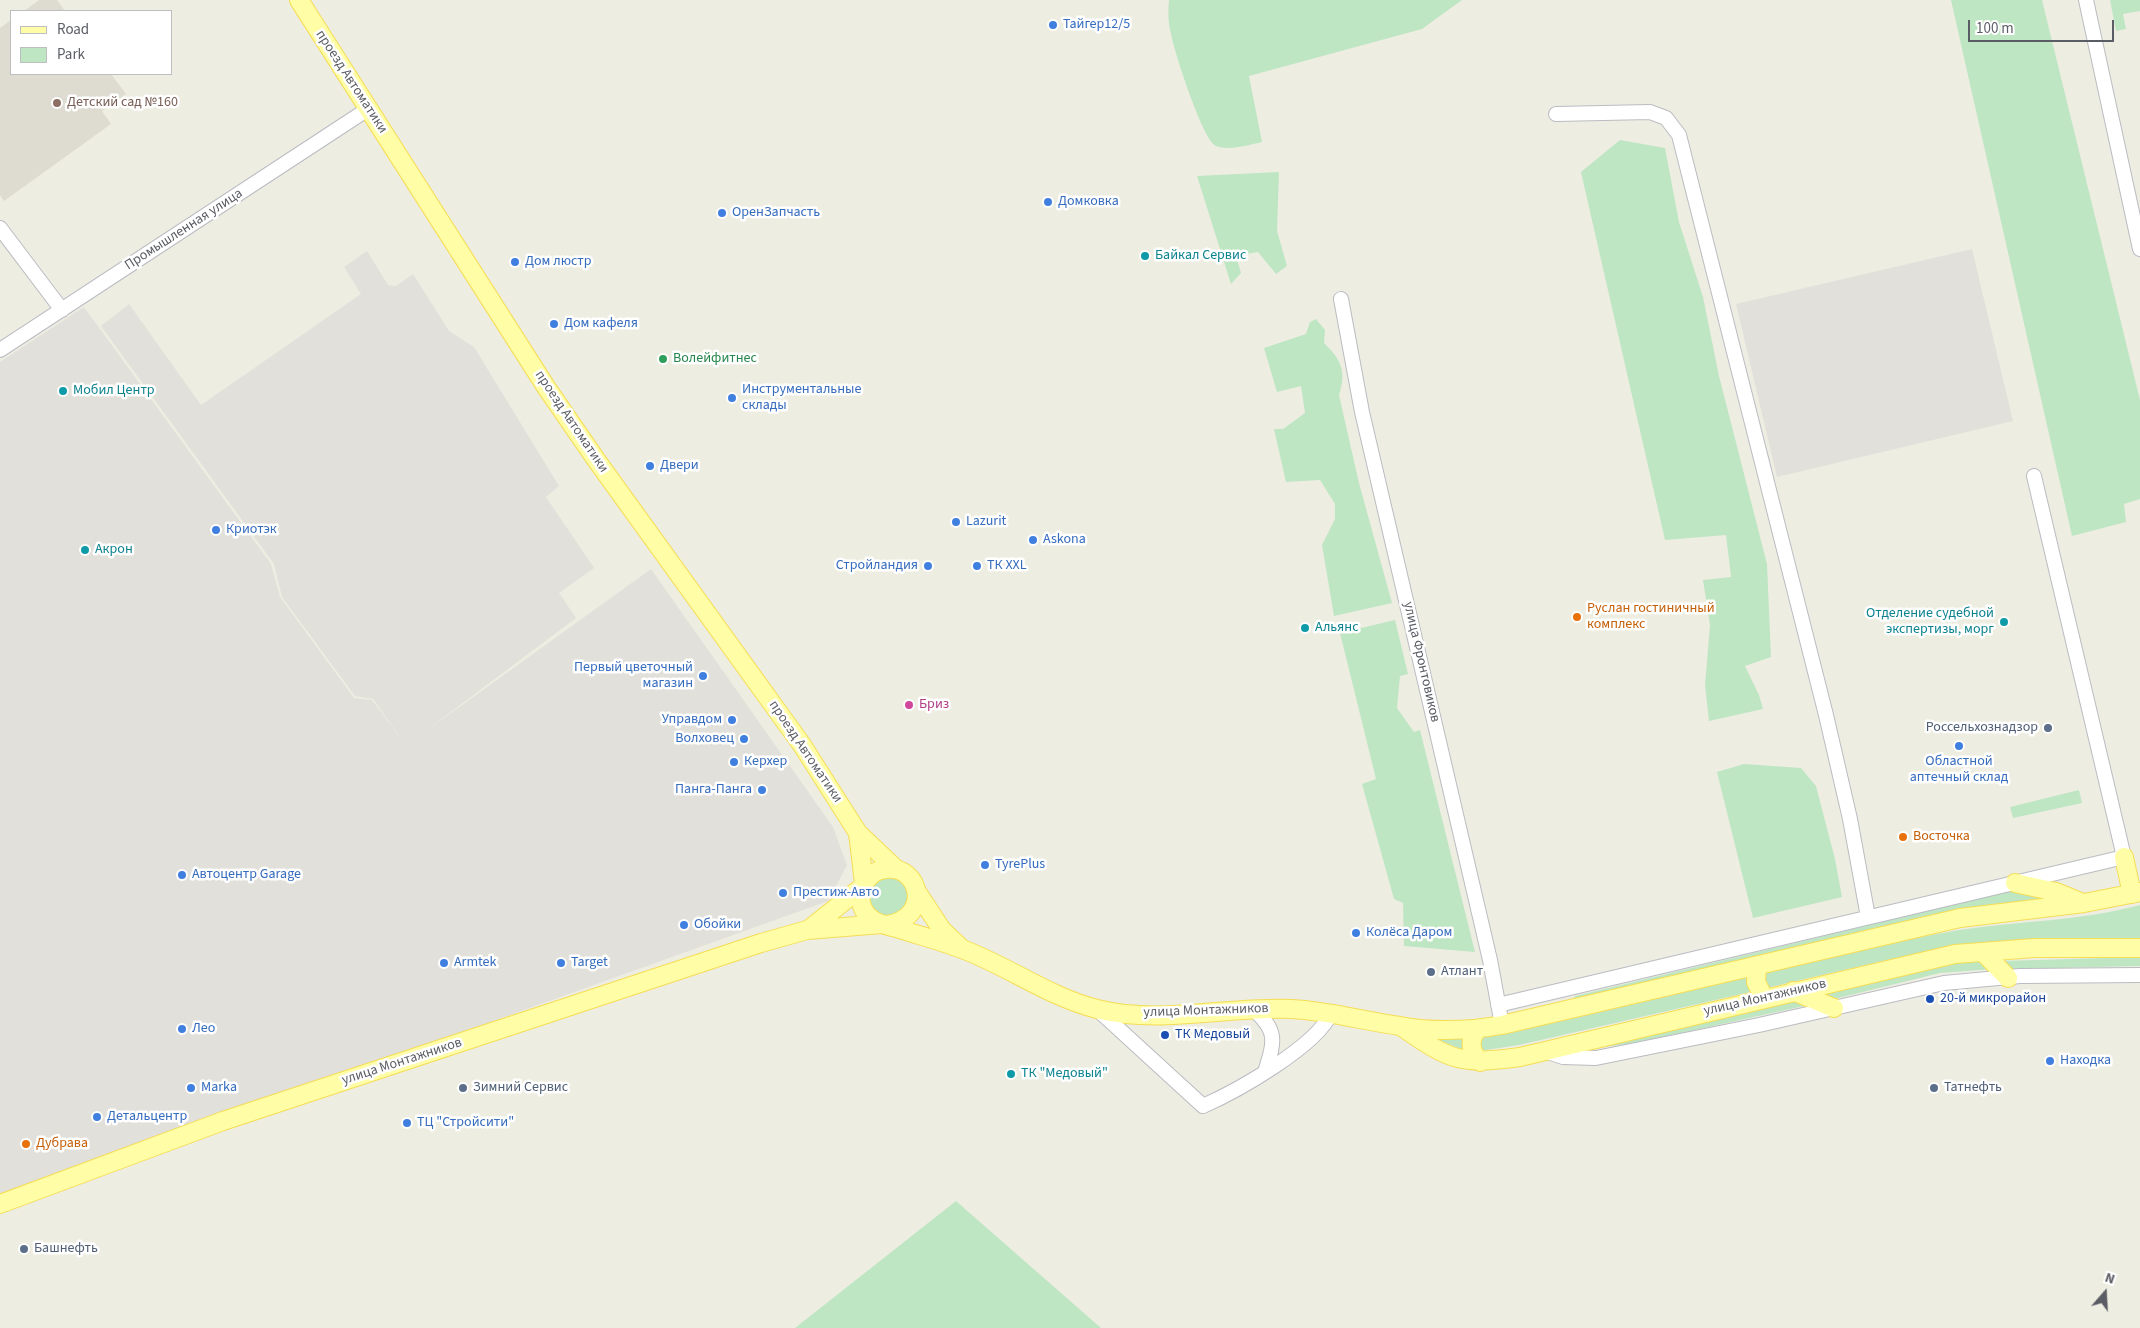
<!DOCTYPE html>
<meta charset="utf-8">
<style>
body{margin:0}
#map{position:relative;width:2140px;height:1328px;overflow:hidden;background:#eeede2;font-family:"Source Sans 3",sans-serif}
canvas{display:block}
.legend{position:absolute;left:10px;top:10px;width:162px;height:65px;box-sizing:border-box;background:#fff;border:1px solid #bdbec1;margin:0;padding:6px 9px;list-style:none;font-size:15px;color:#5b5d64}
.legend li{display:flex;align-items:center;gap:10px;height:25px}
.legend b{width:25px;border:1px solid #bdbec1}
.north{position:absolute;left:2080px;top:1268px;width:50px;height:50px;-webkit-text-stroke:4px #fff;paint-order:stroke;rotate:19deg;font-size:14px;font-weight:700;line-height:20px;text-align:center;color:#5b5d64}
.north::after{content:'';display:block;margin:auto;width:18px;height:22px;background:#5b5d64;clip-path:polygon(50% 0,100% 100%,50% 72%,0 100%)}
.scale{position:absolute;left:1968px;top:20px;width:146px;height:22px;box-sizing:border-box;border:2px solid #5b5d64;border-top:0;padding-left:6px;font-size:15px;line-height:18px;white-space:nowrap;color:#5b5d64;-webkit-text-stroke:4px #fff;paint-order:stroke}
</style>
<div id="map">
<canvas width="2140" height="1328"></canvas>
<ul class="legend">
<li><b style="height:6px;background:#fffda6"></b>Road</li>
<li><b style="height:14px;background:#bee6c3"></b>Park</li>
</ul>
<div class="north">N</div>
<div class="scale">100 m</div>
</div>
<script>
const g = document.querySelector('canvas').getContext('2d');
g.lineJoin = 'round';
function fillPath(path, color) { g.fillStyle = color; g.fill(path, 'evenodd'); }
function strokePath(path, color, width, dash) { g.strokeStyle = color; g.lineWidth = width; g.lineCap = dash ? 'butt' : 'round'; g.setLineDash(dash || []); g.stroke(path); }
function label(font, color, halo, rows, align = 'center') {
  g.font = font + ' "Source Sans 3",sans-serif'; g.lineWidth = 5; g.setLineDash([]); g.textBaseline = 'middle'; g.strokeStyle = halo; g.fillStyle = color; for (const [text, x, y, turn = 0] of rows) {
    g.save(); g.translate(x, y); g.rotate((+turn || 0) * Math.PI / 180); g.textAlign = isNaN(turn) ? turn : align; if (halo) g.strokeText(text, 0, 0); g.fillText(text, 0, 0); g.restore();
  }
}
fillPath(new Path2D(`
 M 1972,249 L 2013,421 L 1777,477 L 1736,304 Z
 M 367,251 L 388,285 L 396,286 L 413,274 L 449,331 L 474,347 L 559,486 L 546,497 L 594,568 L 559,593 L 576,618 L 419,736 L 651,569 L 833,827 L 847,865 L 828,901 L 0,1198 L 0,362 L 84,307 L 271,564 L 280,597 L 354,698 L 372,700 L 404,743 L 373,699 L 355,696 L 282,597 L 274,564 L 101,326 L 129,304 L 201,405 L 361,294 L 344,267 Z`), '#e1e0da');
fillPath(new Path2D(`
 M 39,0 L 57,0 L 65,11 L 24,11 Z
 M 11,20 L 11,74 L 111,74 L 126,94 L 102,111 L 111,124 L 4,201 L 0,195 L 0,28 Z`), '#dedcd1');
fillPath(new Path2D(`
 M 1169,0 L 1462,0 L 1422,29 L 1249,76 L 1262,142 C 1249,145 1230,151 1216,146 C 1203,141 1174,51 1171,34 C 1168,23 1168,11 1169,0 Z
 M 1951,0 L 2042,0 L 2140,400 L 2140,499 L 2124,504 L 2126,522 L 2072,536 Z
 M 2110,0 L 2140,0 L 2140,11 L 2123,14 L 2126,29 L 2116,31 Z
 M 1620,140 L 1665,148 L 1679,222 L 1703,297 L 1719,376 L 1767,564 L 1771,657 L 1745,666 L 1759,695 L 1763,709 L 1709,721 L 1705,685 L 1710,625 L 1703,580 L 1731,577 L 1726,535 L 1665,540 L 1581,172 Z
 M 1279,172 L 1277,231 L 1287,266 L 1276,274 L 1258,252 L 1236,256 L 1241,273 L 1231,284 L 1197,176 Z
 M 1316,319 L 1325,330 L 1324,343 C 1341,359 1347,372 1339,395 L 1359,483 L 1392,603 L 1334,616 L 1322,545 L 1335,519 L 1335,504 L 1320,480 L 1286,482 L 1274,429 L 1283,429 L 1305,413 L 1301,386 L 1277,392 L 1264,348 L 1306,334 L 1310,322 Z
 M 1395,620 L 1408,674 L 1400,676 L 1397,708 L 1414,732 L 1420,730 L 1475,952 L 1404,946 L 1403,903 L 1394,899 L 1362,784 L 1376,779 L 1340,633 Z
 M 1744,764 L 1801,768 L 1816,786 L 1835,859 L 1842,897 L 1753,918 L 1717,772 Z
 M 2079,790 L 2082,803 L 2013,818 L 2010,807 Z
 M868 896a20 20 0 1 1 40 0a20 20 0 1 1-40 0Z
 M 2007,892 L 2026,892 L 2056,901 L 1570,1003 L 1575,996 Z
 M 2140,905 L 2140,942 L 1964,946 L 1891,959 L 1766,988 L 1762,973 C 1827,958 1893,941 1959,930 C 2019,921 2081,921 2140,905 Z
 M 2140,957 L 2140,966 L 2012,969 L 2002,961 Z
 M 1984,961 L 1993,969 L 1940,973 L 1826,1001 L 1810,995 L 1959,962 Z
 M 1748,977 L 1747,985 L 1750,992 L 1519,1045 L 1479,1051 L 1478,1038 L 1515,1032 Z
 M 1799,997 L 1813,1004 L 1636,1043 L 1570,1051 Z
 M 1418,1032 L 1467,1038 L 1466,1051 Z
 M 956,1201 L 1101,1328 L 795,1328 Z`), '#bee6c3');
const minor = new Path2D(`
 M 2086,0 L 2140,249
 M 1556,114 L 1650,112 L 1666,118 L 1679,135 L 1826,715 L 1850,819 L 1868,917
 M 0,228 L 62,310
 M 1341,299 L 1362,412 L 1490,960 L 1502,1025
 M 0,350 L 368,109
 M 1498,1005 L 2124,857 L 2034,476
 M 1252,1008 C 1278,1031 1275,1040 1265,1072
 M 1097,1009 L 1203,1106 C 1237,1091 1317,1046 1331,1013
 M 1545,1051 L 1563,1057 L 1596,1058 L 1759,1025 L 1944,983 L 2020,976 L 2140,975`);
const major = new Path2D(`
 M 299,0 L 546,387 L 597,461 L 802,745 L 858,833 L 896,869
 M 858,833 L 864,883
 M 2124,857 L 2132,894
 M 2015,883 L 2056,892 L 2083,903
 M 917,892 L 942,930 L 960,947
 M 887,925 C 932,918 921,865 886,869 C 864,871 853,898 867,915 C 875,924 886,925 896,928 C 918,935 941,941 962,949 C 1008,966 1049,997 1097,1009 C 1160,1025 1227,1006 1292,1009 C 1329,1011 1364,1021 1400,1026 C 1434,1032 1468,1031 1502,1025 L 1960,918 L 2084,903 L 2140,892
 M 808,930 L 862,887
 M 1983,952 L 2008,978
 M 1757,966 L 1756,982 L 1764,998
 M 1793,991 L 1834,1008
 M 1402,1027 C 1451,1061 1460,1065 1520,1057 L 1955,954 L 2034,948 L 2140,948
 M 1477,1030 C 1468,1041 1471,1052 1480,1062
 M 0,1204 L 223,1121 L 761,943 L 807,930 L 882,924`);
strokePath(minor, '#babcc2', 16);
strokePath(major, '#f5dd55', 20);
strokePath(minor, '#fff', 14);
strokePath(major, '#fffda6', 18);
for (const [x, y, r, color] of [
 [1053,25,5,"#3f7fe0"],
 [57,103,5,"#8d6e63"],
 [1048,202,5,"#3f7fe0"],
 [722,213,5,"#3f7fe0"],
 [1145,256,5,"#0f9aa8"],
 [515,262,5,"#3f7fe0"],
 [554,324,5,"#3f7fe0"],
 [663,359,5,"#2e9e5b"],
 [63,391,5,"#0f9aa8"],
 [732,398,5,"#3f7fe0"],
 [650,466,5,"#3f7fe0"],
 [956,522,5,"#3f7fe0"],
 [216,530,5,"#3f7fe0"],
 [1033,540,5,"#3f7fe0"],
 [85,550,5,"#0f9aa8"],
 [928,566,5,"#3f7fe0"],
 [977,566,5,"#3f7fe0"],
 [1577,617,5,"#e8710a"],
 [2004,622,5,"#0f9aa8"],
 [1305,628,5,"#0f9aa8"],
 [703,676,5,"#3f7fe0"],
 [909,705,5,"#d1479c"],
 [732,720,5,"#3f7fe0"],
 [2048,728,5,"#5c6f8a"],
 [744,739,5,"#3f7fe0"],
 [1959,746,5,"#3f7fe0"],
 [734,762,5,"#3f7fe0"],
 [762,790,5,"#3f7fe0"],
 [1903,837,5,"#e8710a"],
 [985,865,5,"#3f7fe0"],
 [182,875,5,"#3f7fe0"],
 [783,893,5,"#3f7fe0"],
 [684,925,5,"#3f7fe0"],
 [1356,933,5,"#3f7fe0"],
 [444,963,5,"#3f7fe0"],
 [561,963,5,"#3f7fe0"],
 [1431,972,5,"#5c6f8a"],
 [1930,999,5,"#1a4fb4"],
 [182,1029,5,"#3f7fe0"],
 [1165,1035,5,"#1a4fb4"],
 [2050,1061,5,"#3f7fe0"],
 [1011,1074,5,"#0f9aa8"],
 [191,1088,5,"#3f7fe0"],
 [463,1088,5,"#5c6f8a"],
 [1934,1088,5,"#5c6f8a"],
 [97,1117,5,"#3f7fe0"],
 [407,1123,5,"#3f7fe0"],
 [26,1144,5,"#e8710a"],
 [24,1249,5,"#5c6f8a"]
]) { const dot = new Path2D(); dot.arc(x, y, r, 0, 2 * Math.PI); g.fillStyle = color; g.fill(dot); strokePath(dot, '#fff', 2); }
label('14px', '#366cbe', '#fff', [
 ["Тайгер12/5",1063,25],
 ["Домковка",1058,202],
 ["ОренЗапчасть",732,213],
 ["Дом люстр",525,262],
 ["Дом кафеля",564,324],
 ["Инструментальные",742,390],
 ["склады",742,406],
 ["Двери",660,466],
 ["Lazurit",966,522],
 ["Криотэк",226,530],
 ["Askona",1043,540],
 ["Стройландия",918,566,"right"],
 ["ТК XXL",987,566],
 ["Первый цветочный",693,668,"right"],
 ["магазин",693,684,"right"],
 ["Управдом",722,720,"right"],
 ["Волховец",734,739,"right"],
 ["Керхер",744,762],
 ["Областной",1959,762,"center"],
 ["аптечный склад",1959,778,"center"],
 ["Панга-Панга",752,790,"right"],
 ["TyrePlus",995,865],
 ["Автоцентр Garage",192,875],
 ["Престиж-Авто",793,893],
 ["Обойки",694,925],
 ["Колёса Даром",1366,933],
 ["Armtek",454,963],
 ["Target",571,963],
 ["Лео",192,1029],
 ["Находка",2060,1061],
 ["Marka",201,1088],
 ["Детальцентр",107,1117],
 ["ТЦ \"Стройсити\"",417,1123]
], 'left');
label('14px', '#5b5d64', '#fff', [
 ["проезд Автоматики",351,82,57],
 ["Промышленная улица",184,230,-33],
 ["проезд Автоматики",571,422,56],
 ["улица Фронтовиков",1421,662,77],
 ["проезд Автоматики",805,752,56],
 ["улица Монтажников",1765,998,-13],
 ["улица Монтажников",1206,1011,-2],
 ["улица Монтажников",402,1062,-18]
]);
label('14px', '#785e54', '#fff', [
 ["Детский сад №160",67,103]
], 'left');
label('14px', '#0d838f', '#fff', [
 ["Байкал Сервис",1155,256],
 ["Мобил Центр",73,391],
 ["Акрон",95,550],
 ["Отделение судебной",1994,614,"right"],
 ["экспертизы, морг",1994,630,"right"],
 ["Альянс",1315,628],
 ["ТК \"Медовый\"",1021,1074]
], 'left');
label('14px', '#27864d', '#fff', [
 ["Волейфитнес",673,359]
], 'left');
label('14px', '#c56008', '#fff', [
 ["Руслан гостиничный",1587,609],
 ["комплекс",1587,625],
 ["Восточка",1913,837],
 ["Дубрава",36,1144]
], 'left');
label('14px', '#b23c85', '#fff', [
 ["Бриз",919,705]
], 'left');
label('14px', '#4e5e75', '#fff', [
 ["Россельхознадзор",2038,728,"right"],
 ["Атлант",1441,972],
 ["Зимний Сервис",473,1088],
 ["Татнефть",1944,1088],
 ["Башнефть",34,1249]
], 'left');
label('14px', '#164399', '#fff', [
 ["20-й микрорайон",1940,999],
 ["ТК Медовый",1175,1035]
], 'left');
</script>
